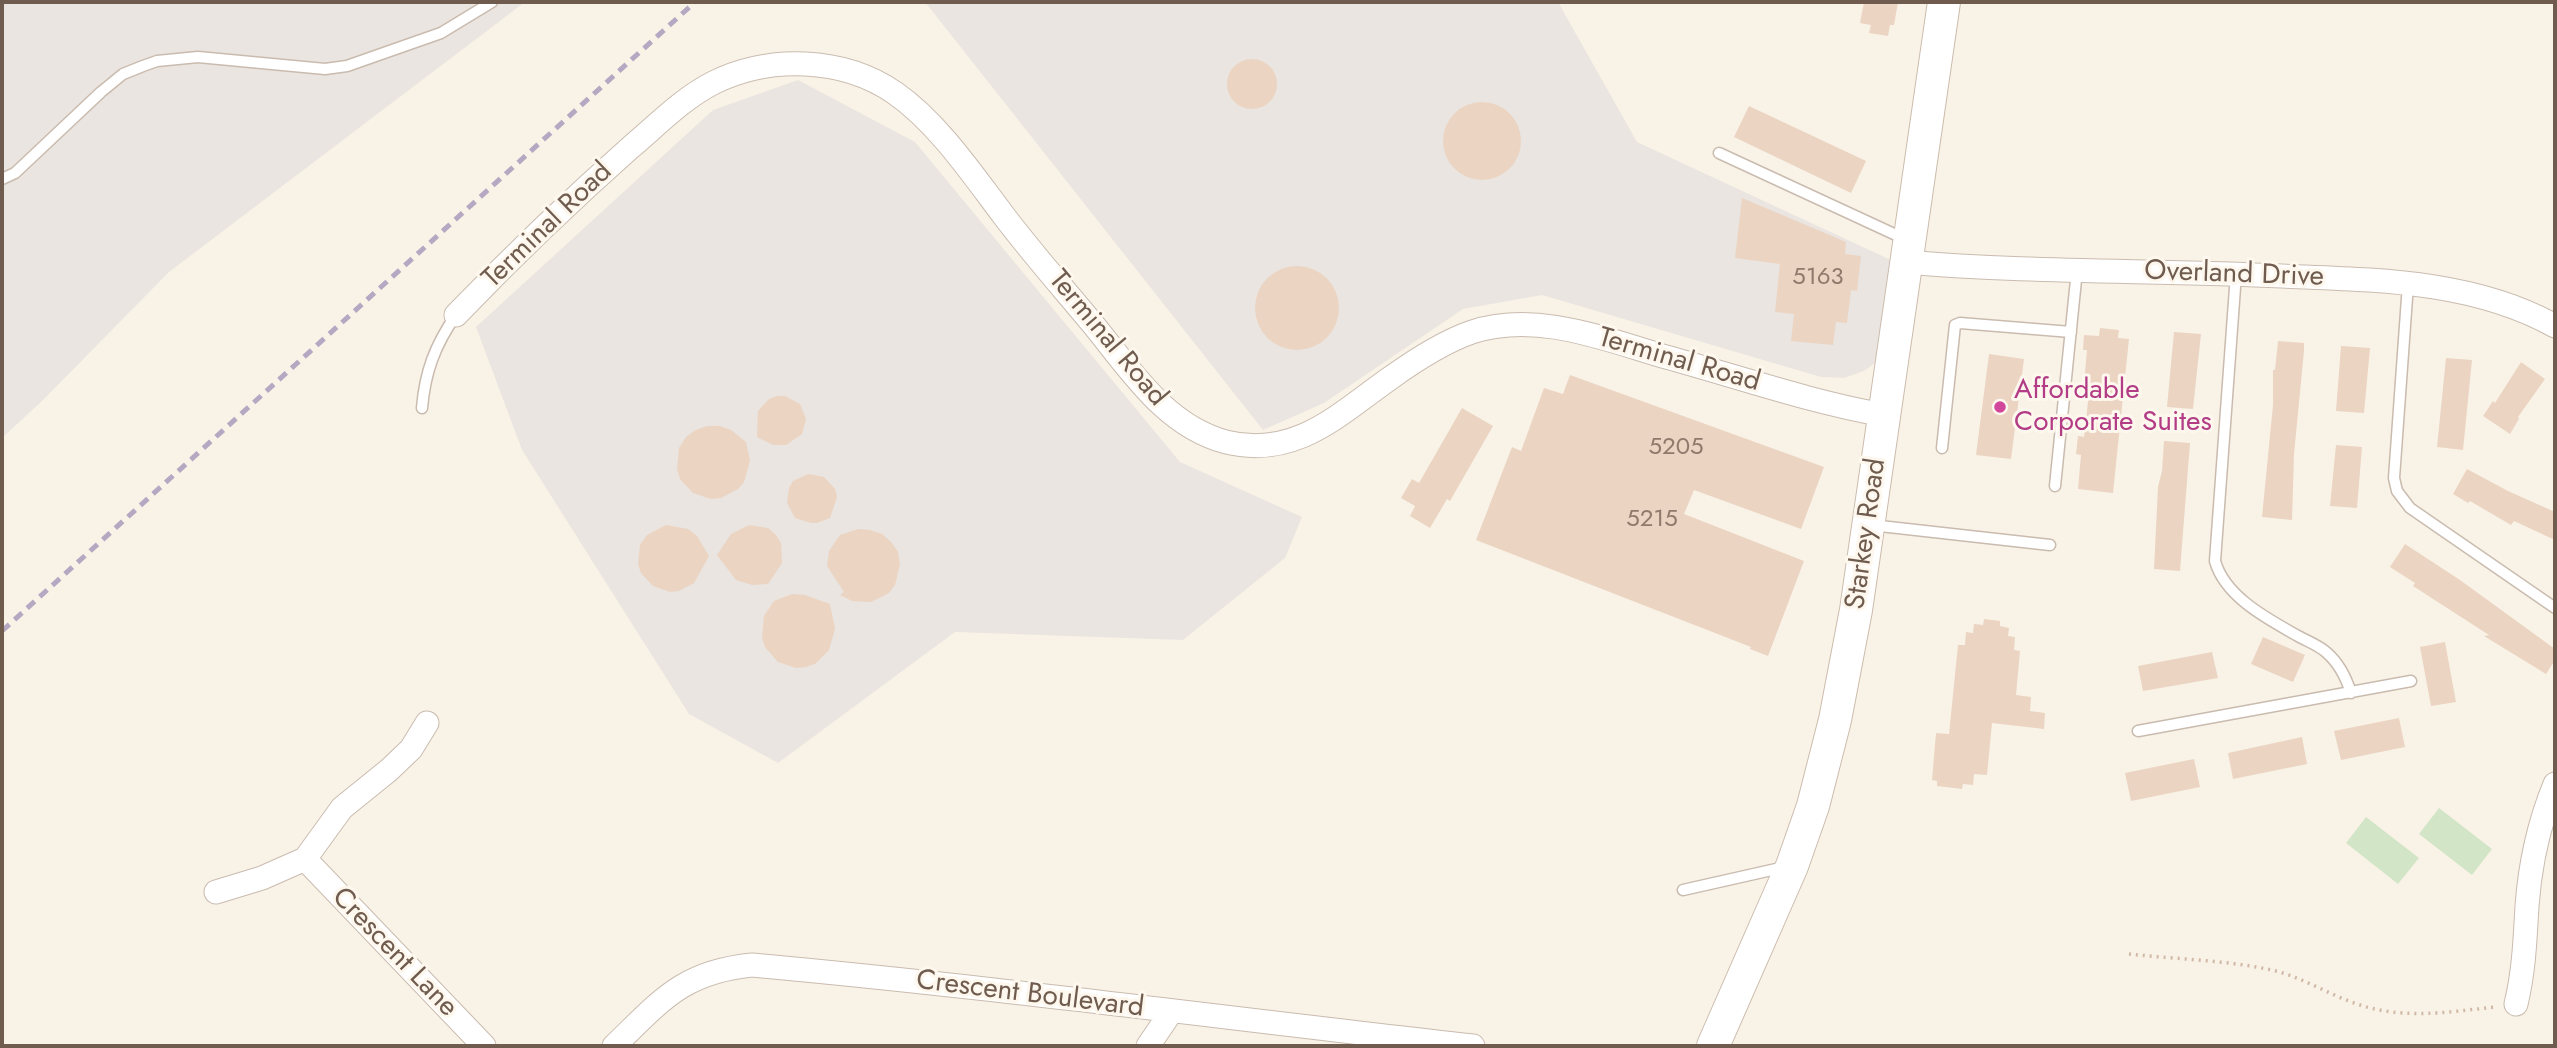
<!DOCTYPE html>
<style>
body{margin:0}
#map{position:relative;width:2557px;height:1048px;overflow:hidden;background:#f9f3e7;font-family:Jost,sans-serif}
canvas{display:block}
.frame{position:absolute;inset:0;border:4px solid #705c4f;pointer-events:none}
</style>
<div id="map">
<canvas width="2557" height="1048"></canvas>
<div class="frame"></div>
</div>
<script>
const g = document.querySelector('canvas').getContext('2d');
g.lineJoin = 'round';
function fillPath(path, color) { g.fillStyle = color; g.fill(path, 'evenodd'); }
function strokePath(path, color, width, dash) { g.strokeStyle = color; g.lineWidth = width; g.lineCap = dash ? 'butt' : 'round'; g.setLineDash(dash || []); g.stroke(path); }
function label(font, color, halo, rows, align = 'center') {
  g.font = font + ' Jost,sans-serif'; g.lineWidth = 6; g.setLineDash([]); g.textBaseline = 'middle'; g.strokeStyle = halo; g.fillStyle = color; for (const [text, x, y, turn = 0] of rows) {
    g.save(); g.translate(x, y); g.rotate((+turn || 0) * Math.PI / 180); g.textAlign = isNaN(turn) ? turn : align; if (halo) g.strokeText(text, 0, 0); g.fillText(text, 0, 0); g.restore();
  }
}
fillPath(new Path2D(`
 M 2,2 L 525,2 L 169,272 L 42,401 L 2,438 Z
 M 925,2 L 1558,2 L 1637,142 L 1893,261 L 1878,361 L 1864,371 L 1844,378 L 1821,377 L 1542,295 L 1463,309 L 1324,403 L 1263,430 Z
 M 798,80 L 915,142 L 1180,462 L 1302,517 L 1285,558 L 1183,640 L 955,632 L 778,763 L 689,714 L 522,450 L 476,327 L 713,110 Z`), '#eae5e0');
fillPath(new Path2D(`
 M 2439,808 L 2492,849 L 2472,875 L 2419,834 Z
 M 2366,817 L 2419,858 L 2398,884 L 2346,843 Z`), '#d3e5c7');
fillPath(new Path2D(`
 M 1864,2 L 1898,2 L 1894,25 L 1890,25 L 1888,36 L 1869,33 L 1871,25 L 1860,23 Z
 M1227 84a25 25 0 1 1 50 0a25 25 0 1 1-50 0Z
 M1443 141a39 39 0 1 1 78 0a39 39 0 1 1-78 0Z
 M 1749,106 L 1866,161 L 1851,193 L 1734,137 Z
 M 1742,198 L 1846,242 L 1845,254 L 1861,256 L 1857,291 L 1851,290 L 1847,323 L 1836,322 L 1833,345 L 1791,341 L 1794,314 L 1775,312 L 1780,264 L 1735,258 Z
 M1255 308a42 42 0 1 1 84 0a42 42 0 1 1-84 0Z
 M 2100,328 L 2119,330 L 2118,338 L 2129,339 L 2113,493 L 2078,489 L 2081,455 L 2076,454 L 2078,436 L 2084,437 L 2090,384 L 2084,383 L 2087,350 L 2083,350 L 2084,335 L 2099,336 Z
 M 2174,332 L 2201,334 L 2193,409 L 2167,407 Z
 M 2278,341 L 2304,343 L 2304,351 L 2294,454 L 2292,520 L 2262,517 L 2273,405 L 2273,370 L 2275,370 Z
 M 2341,346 L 2370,348 L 2364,413 L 2336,411 Z
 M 1989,354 L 2024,359 L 2011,459 L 1976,455 Z
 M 2446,358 L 2472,360 L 2463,450 L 2437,447 Z
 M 2521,362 L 2545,379 L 2518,417 L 2519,419 L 2510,434 L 2483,416 L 2493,401 L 2495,403 Z
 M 1570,375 L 1824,467 L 1801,529 L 1694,490 L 1684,514 L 1804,561 L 1768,656 L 1750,649 L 1751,647 L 1476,540 L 1512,447 L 1521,451 L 1544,388 L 1563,394 Z
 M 777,396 L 785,396 L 800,404 L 806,419 L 802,434 L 786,445 L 773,445 L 757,437 L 758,411 L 769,399 Z
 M 1462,408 L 1493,426 L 1450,501 L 1447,499 L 1430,528 L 1410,516 L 1415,506 L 1401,498 L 1412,479 L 1419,483 Z
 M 707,426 L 720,426 L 731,430 L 746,442 L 750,461 L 744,482 L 738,489 L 721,498 L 711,499 L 693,493 L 680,479 L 677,469 L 679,448 L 686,437 L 696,430 Z
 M 2164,441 L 2190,443 L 2180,571 L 2154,569 L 2158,487 L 2162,471 Z
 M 2336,445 L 2362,447 L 2357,508 L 2330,506 Z
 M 2467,469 L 2508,491 L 2555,512 L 2555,540 L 2514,521 L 2511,525 L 2470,501 L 2468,503 L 2453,494 Z
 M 808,474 L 824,477 L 835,489 L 837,497 L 830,518 L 817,523 L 811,523 L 795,518 L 787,503 L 789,488 L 793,481 Z
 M 666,525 L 688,529 L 697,536 L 709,556 L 694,583 L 679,591 L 670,592 L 653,586 L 641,573 L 638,564 L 640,545 L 647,535 Z
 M 749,525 L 768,528 L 776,535 L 781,543 L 782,563 L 768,584 L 752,585 L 736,580 L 717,555 L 731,534 Z
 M 858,529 L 870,530 L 882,534 L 891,542 L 898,552 L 900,564 L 895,585 L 889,593 L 871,602 L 852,601 L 840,595 L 844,592 L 827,566 L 829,551 L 840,535 Z
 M 2405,544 L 2460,580 L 2555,649 L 2555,660 L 2546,674 L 2484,636 L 2489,635 L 2413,586 L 2415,583 L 2390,567 Z
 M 792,594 L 805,595 L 830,604 L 835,629 L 829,650 L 815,664 L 806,667 L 796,668 L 778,662 L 765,647 L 762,638 L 764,616 L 774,601 Z
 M 1984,619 L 2000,621 L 2000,626 L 2009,628 L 2008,636 L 2015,637 L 2014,650 L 2020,651 L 2016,695 L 2031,697 L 2030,711 L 2045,713 L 2044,729 L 1992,723 L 1987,775 L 1974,774 L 1973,785 L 1963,784 L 1962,789 L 1937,786 L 1937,781 L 1932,780 L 1936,733 L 1949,734 L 1958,645 L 1965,645 L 1966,632 L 1973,633 L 1974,624 L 1983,625 Z
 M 2263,637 L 2305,655 L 2293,682 L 2251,664 Z
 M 2445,642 L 2456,702 L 2431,706 L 2420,647 Z
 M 2212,652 L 2218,678 L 2143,691 L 2138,666 Z
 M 2399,718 L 2405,747 L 2341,760 L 2334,731 Z
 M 2302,737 L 2307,764 L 2233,779 L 2228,753 Z
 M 2194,759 L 2200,787 L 2131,801 L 2125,773 Z`), '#ebd4c2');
const service = new Path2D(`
 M 1719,153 L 1907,240
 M 2,179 L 15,173 L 101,92 L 123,74 L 143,66 L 157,61 L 198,57 L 325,69 L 347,66 L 441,33 L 492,2
 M 2236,274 L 2215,561 C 2225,597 2268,619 2298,636 C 2307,641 2318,645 2326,652 C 2339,663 2346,677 2351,693
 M 2408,284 L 2394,478 L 2397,491 L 2410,508 L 2555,608
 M 422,408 C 425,372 435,345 456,315
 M 1942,448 L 1955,325 L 1960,323 L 2071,332
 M 2055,486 L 2077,270
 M 1871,525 L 2050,545
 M 2138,731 L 2411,681
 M 1683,890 L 1785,867`);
const minor = new Path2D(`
 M 1906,262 C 2031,273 2156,270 2282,276 C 2375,280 2472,280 2555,326
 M 456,315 C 512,257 570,201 631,147 C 657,125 682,99 713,83 C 769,55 843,57 895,93 C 938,123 973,175 1004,216 C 1032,253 1063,288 1092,323 C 1130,369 1165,426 1226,442 C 1295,459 1338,415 1389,379 C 1414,361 1443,342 1472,332 C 1537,311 1604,339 1666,357 C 1739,377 1810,402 1884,415
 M 305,859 L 484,1046
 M 216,892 L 262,878 L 305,859 L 342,808 L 389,770 L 411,749 L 427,723
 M 2516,1004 C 2524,971 2525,940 2527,906 C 2530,864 2539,823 2555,784
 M 614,1046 C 661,1001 682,972 752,965 C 993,987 1233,1019 1473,1046
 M 1148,1046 L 1171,1012`);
const secondary = new Path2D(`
 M 1713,1046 L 1792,866 L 1813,806 L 1835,720 L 1856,610 L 1944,2`);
strokePath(service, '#cabbaf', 13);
strokePath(minor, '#cabbaf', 25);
strokePath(secondary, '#ccbcad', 34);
strokePath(new Path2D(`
 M 2129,954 C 2174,959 2222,960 2267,969 C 2299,975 2327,994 2357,1004 C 2403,1020 2449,1012 2495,1007`), '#d0b7a6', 3.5, [2, 5]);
strokePath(service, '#fff', 10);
strokePath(minor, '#fff', 23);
strokePath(secondary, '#fff', 32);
strokePath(new Path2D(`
 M 2,631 L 695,2`), '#b6a7c2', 5, [10, 7]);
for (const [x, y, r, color] of [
 [2000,407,7,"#d1479c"]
]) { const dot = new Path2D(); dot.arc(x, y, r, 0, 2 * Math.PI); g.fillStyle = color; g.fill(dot); strokePath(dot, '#fdf7ed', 2.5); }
label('24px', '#8f7a6c', null, [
 ["5163",1818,278],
 ["5205",1676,448],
 ["5215",1652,520]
]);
label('28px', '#705c4f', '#fdf7ed', [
 ["Terminal Road",548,226,-44],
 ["Overland Drive",2234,275,2],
 ["Terminal Road",1107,339,50],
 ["Terminal Road",1679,361,16],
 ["Starkey Road",1867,534,-82],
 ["Crescent Lane",394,953,46],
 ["Crescent Boulevard",1030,995,7]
]);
label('28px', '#b23c85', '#fdf7ed', [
 ["Affordable",2014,391],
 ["Corporate Suites",2014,423]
], 'left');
</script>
